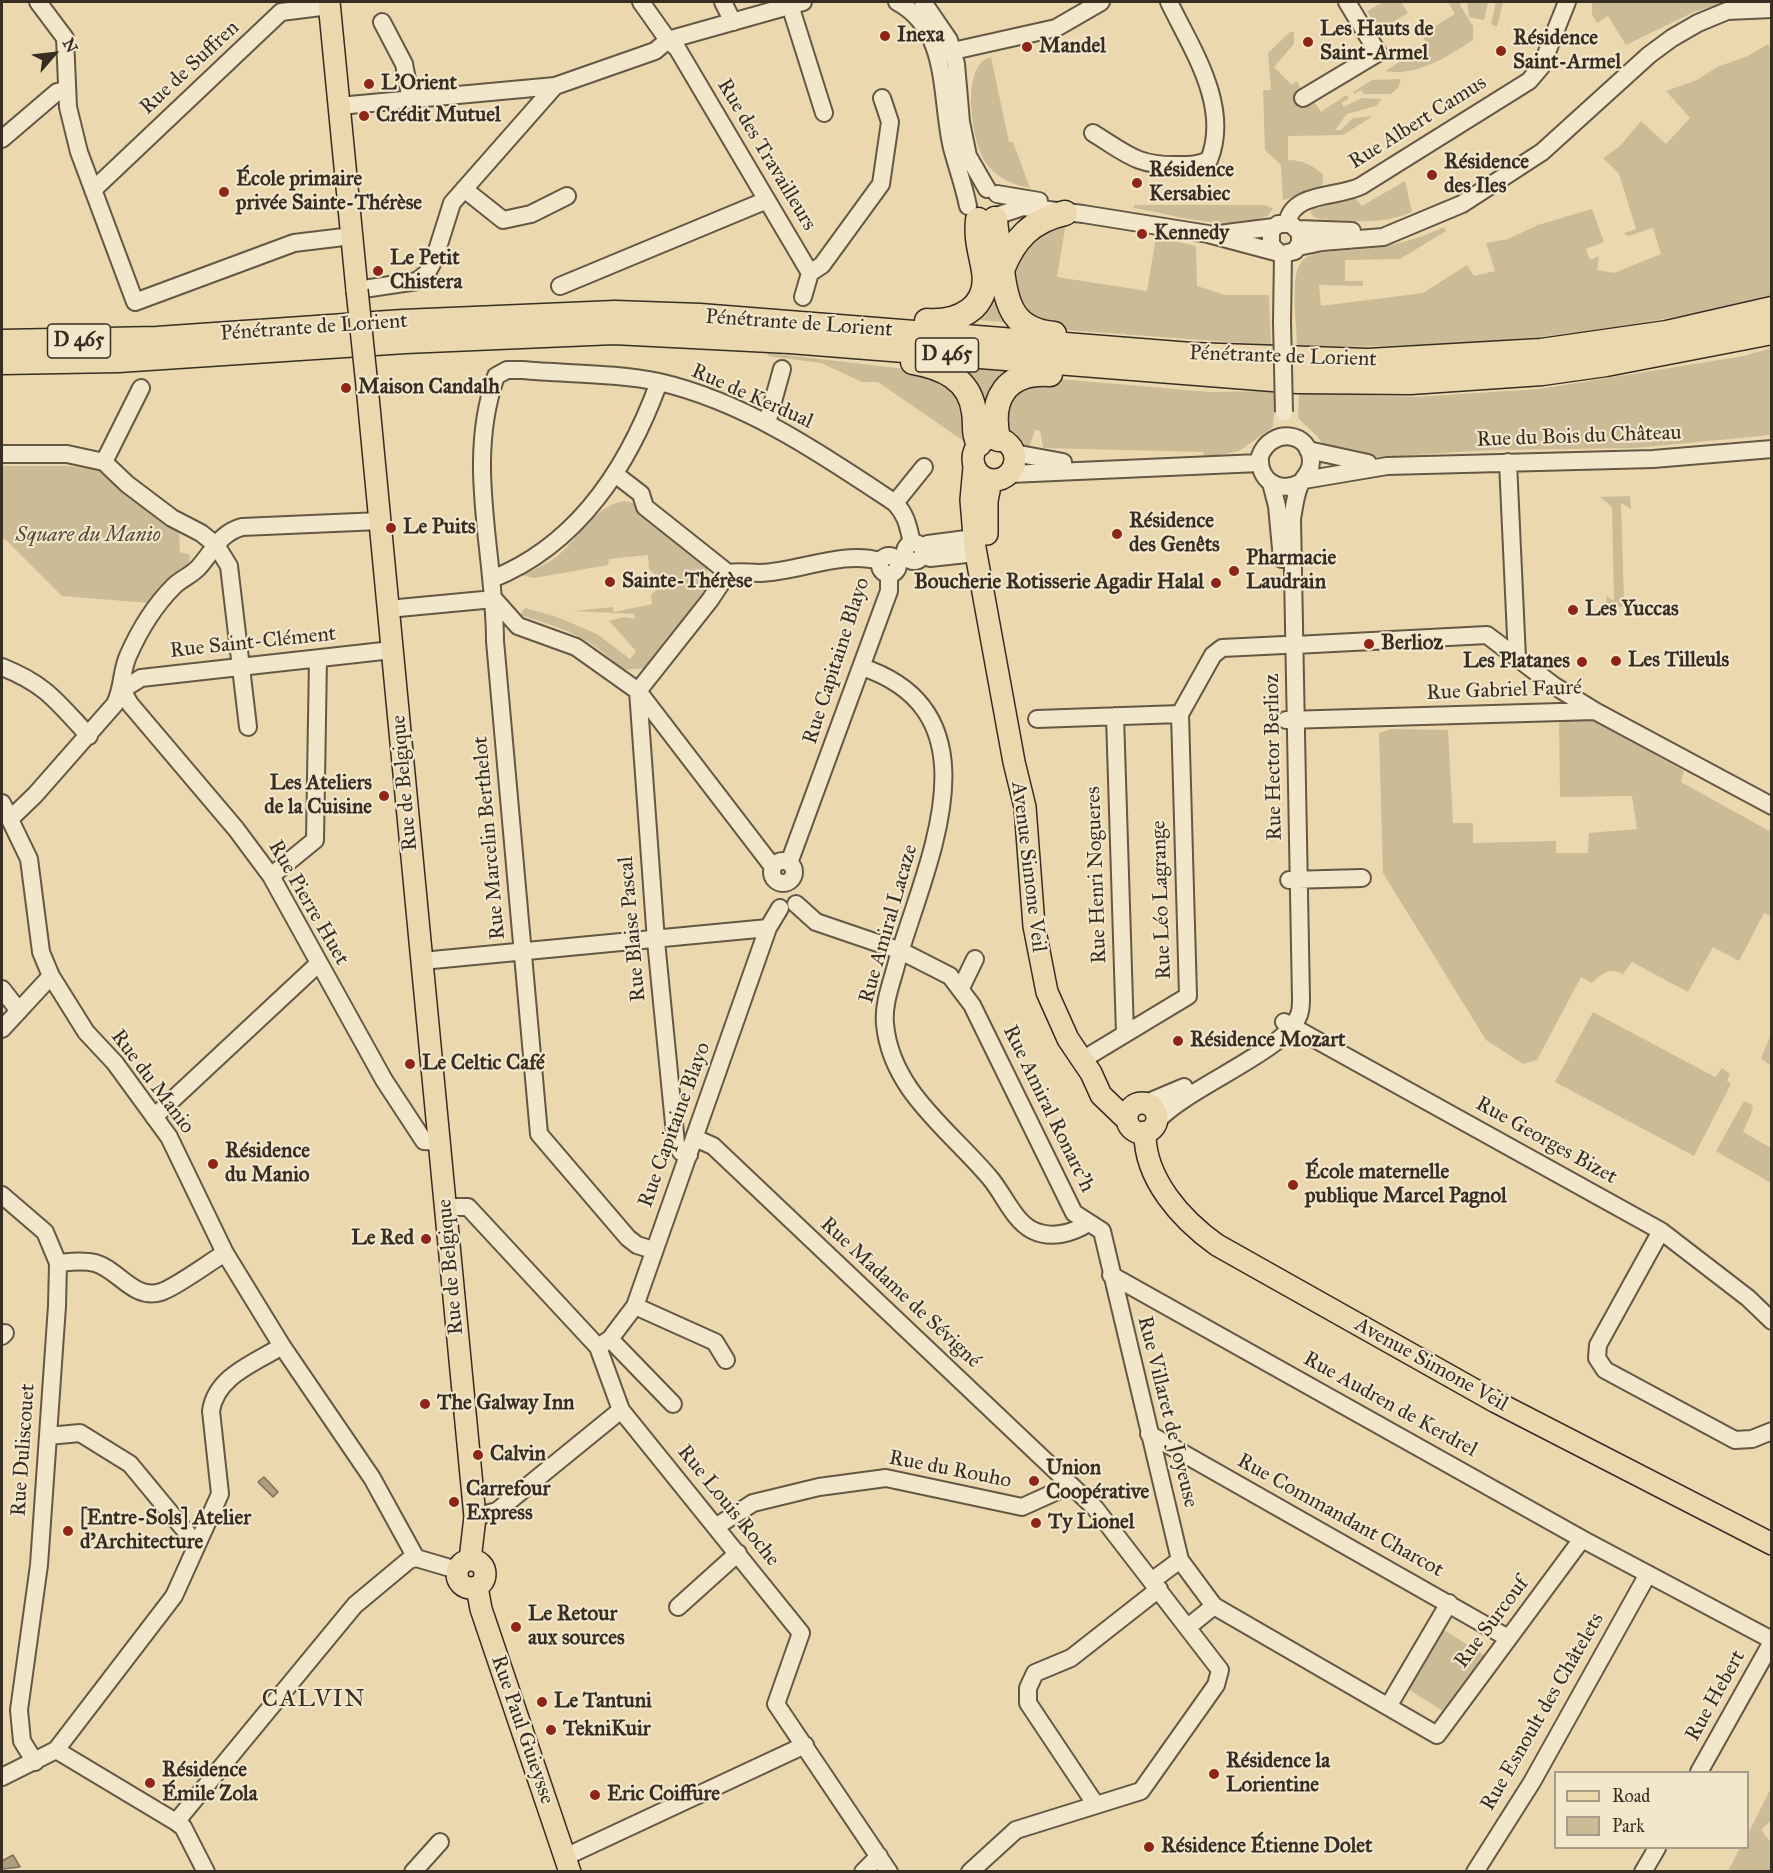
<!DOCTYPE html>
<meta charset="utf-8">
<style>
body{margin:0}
#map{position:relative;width:1773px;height:1873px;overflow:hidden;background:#ebd8af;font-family:"IM FELL Great Primer",serif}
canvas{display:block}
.frame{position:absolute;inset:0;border:3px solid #372d22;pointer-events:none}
.legend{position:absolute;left:1554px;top:1771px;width:195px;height:78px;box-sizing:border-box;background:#f2e6cb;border:2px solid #a79c87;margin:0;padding:8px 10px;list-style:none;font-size:18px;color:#372d22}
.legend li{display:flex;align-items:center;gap:12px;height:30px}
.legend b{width:30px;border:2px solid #a79c87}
.north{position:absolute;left:24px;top:24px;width:60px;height:60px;-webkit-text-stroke:4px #f2e6cb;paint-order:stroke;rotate:62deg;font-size:16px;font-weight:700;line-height:24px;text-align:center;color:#372d22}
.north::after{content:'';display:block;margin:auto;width:21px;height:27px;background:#372d22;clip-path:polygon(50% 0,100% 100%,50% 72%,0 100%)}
</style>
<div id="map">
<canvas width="1773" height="1873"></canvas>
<div class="frame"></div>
<ul class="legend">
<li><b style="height:8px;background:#ebd8af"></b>Road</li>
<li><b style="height:16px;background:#ccbb97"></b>Park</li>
</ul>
<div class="north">N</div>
</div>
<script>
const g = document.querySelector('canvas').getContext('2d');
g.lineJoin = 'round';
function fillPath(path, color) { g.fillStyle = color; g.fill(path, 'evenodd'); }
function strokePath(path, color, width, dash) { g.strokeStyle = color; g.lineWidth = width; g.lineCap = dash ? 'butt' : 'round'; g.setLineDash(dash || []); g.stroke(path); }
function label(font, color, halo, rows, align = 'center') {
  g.font = font + ' "IM FELL Great Primer",serif'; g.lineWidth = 4.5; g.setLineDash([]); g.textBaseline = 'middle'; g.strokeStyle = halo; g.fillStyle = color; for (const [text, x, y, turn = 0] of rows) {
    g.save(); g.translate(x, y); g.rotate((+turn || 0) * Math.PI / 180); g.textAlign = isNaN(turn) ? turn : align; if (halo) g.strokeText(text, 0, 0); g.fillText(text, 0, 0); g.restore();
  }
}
fillPath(new Path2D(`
 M 1384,2 L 1401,2 L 1408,13 L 1379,31 L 1367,11 Z
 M 1448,2 L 1461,2 L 1460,5 L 1473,26 L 1473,40 C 1447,57 1416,77 1385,71 L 1427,45 L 1422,34 L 1455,14 Z
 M 1467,2 L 1488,2 L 1484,20 L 1469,17 Z
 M 1496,2 L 1503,2 L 1497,27 L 1491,24 Z
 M 1592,2 L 1726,2 L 1694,12 L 1626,45 L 1608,16 L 1597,23 L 1592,14 Z
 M 1290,32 L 1294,32 L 1294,44 L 1274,67 L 1292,85 L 1297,81 L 1303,93 L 1298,96 L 1303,107 L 1314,101 L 1321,112 L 1346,95 L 1349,98 L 1342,103 L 1343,107 L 1362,98 L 1382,99 L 1376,106 L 1347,114 L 1335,130 L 1341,130 L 1353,118 L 1373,116 L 1343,135 L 1288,136 L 1288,160 C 1303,160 1311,165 1323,174 L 1323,182 L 1319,189 L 1283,200 L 1281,165 L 1265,150 L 1263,90 L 1271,90 L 1268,53 Z
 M 1768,44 L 1772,53 L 1771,295 C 1656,325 1539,341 1420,345 C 1379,346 1338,348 1297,345 C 1297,326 1290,279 1300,264 C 1304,257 1309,256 1315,253 C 1367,248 1395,250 1444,227 L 1446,231 L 1400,259 L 1345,260 L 1345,281 L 1363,281 L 1363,286 L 1319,285 L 1321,306 L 1423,293 L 1467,265 L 1474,276 L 1495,271 L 1486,243 L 1508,239 L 1538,225 L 1592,209 L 1604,242 L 1586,249 L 1590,260 L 1599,256 L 1597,270 L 1614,273 L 1661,254 L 1653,228 L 1628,236 L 1624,233 L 1636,229 L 1619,174 L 1603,158 L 1619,147 L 1641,121 L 1666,144 L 1690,118 L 1666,91 L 1697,80 L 1717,67 L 1748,56 Z
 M 991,57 L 1009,142 L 1013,142 L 1030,188 C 1013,185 997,178 986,163 C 972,144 959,64 991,57 Z
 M 1401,79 L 1398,88 L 1391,94 L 1364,94 L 1361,90 L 1354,94 L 1353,92 L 1372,80 Z
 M 1405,181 L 1412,212 C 1383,225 1351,221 1320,219 L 1314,217 L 1310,212 L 1314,209 L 1355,198 L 1362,206 Z
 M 1134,205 L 1263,205 L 1273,208 L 1269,215 C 1230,233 1175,215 1134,208 Z
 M 1066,223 L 1057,277 L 1147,291 L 1156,237 L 1196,246 L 1197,286 L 1225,295 L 1269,295 L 1271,345 L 1066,330 L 1039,325 L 1009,289 L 1026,237 Z
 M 989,276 L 1012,323 L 968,319 Z
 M 1771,348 L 1771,435 L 1635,448 L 1493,450 L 1381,457 L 1328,452 L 1317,436 L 1298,418 L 1299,393 L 1416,397 L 1539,389 L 1744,356 Z
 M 768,353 L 923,371 L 944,378 L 969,408 L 965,442 L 878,382 L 862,382 L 821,363 L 768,356 Z
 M 942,361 L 1021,368 L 990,432 Z
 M 1047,378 L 1210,392 L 1276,391 L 1273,427 L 1239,451 L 1205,458 L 1203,452 L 1043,448 L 1040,431 L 1035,430 L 1027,454 C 1001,432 1002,429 1006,395 Z
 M 2,466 L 68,466 L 96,469 L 179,528 L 180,552 L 190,555 L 189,563 L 158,590 L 149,603 L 62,596 L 6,540 L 2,539 Z
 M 1630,496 L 1631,509 L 1621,503 L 1624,599 L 1634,604 L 1634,607 L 1607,607 L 1606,596 L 1614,601 L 1612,507 L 1600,497 Z
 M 624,501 L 633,503 L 707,567 L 708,581 L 704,594 L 663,643 L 664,650 L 649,668 L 622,670 C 591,637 563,628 520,615 L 525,608 L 557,617 L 597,634 L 630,659 L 636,651 L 609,621 L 624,617 L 635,619 L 634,614 L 573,611 L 613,607 L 614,612 L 652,604 L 651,595 L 660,587 L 660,580 L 649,569 L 648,555 L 609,559 L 608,565 L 534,578 L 522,575 C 532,570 543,566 552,560 C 578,542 591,507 624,501 Z
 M 1592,719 L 1684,771 L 1681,782 L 1771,832 L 1771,916 L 1764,913 L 1739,961 L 1713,947 L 1688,992 L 1632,962 L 1623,974 C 1609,967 1602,973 1592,983 L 1581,977 L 1537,1060 L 1523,1064 L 1486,1040 L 1383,873 L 1379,733 L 1391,729 L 1448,730 L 1453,823 L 1473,823 L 1473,843 L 1556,841 L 1556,853 L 1588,853 L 1589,833 L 1637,829 L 1632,796 L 1560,797 L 1559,721 Z
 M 1593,1012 L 1715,1077 L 1722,1068 L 1730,1074 L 1727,1081 L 1731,1084 L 1694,1156 L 1555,1082 Z
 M 1771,1035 L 1772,1066 L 1771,1066 L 1761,1058 Z
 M 1744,1101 L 1751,1104 L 1753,1109 L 1743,1132 L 1771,1148 L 1771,1183 L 1716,1151 Z
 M 1436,1625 L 1492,1660 L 1451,1716 L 1401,1685 Z
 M 1771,1788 L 1771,1820 L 1761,1830 L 1771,1842 L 1771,1871 L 1728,1871 L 1740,1848 L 1748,1848 L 1748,1834 Z`), '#ccbb97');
const water = new Path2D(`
 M 264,1477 L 278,1492 L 273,1497 L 258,1482 Z
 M 13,1855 L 20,1867 L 2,1869 L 2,1861 Z`);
fillPath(water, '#ae9e7f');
strokePath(water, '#7e715a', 1.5);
const minor = new Path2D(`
 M 38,2 L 65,38 L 68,107 L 79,152 L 135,302 L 294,243 L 352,236
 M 641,2 L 668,40 L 677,48 L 810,273 L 803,297
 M 723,2 L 733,22
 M 789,2 L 824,113
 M 897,2 C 950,30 940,98 952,148 C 957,167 964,186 968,206
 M 923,2 L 949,40 L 956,64 L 961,122 L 968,156 L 987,189
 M 382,22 L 404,64 L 411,100
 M 953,51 L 1056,28 L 1101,2
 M 1303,98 L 1378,53 L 1347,2
 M 339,106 L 555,86
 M 1093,133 C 1127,154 1137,166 1178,165 C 1190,165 1199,165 1209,160 C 1231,106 1191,48 1169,2
 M 2,139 L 57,92 L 66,90
 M 464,189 L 503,220 L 531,214 L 567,196
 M 93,190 L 281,12 L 329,6
 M 997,194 L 1039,201
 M 999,215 L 1023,207 L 1083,214 L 1208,234 L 1283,254 L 1295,251 L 1300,243 L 1300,233 L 1291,224 L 1278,224 L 1271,231 L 1271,245 L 1278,252
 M 1287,223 C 1293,191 1338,198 1361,186 L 1529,81 L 1541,67 L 1567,2
 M 1298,229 L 1352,231
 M 1219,234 L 1274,227
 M 1298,247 L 1322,242 L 1383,237 L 1462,204 L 1542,152 L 1649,55 L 1672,38 L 1698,23 L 1727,11 L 1772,9
 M 810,273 L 822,265 L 881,184 L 890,122 L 882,98
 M 560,286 L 767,200
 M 357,290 L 417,281 L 427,273 L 434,260 L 452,203 L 555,86 L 655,51 L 668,40 L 803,2
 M 1282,322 L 1283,254
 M 767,423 L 782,369
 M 1308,450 L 1368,463
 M 1014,453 L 1063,462
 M 2,454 L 67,454 L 104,462 L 127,484 L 172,518 L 201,533 L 216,545 L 229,566 L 248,727
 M 104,462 L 141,388
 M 1508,462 L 1517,658
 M 615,474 L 641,494 L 645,507 L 728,573
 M 1010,474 L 1259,463
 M 1304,480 L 1387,466 L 1653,459 L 1772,449
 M 1271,483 L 1277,506 L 1282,559
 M 895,503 L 924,467
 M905 552a9 9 0 1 1 18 0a9 9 0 1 1-18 0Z
 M 922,547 L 928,544 L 974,538
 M 923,555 L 930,558 L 976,553
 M880 565a9 9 0 1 1 18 0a9 9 0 1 1-18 0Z
 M 728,573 C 739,571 749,573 760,573 C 799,572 842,550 880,561
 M 492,579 C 578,545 629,465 659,382
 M 388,609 L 494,599 L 518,626 L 576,647 L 638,691 L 710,600 L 728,573
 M 1295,645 L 1487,635 L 1553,685 L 1595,711
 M 392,650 L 141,678 L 122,690 L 130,704 L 236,829 L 271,876 L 384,1080 L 424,1141 L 439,1142
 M 2,667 C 47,685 57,702 89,736
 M 862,667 C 1002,714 925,865 897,962 C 892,982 883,1003 885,1024 C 891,1091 950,1130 990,1178 C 1003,1193 1014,1221 1032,1230 C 1050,1239 1072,1234 1088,1223
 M 638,691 L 656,941 L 676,1144 L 681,1152 L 689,1155
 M 638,691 L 773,867
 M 1115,716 L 1125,1033
 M 1037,719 L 1180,714 L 1213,655 L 1222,648 L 1284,645
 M 1286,720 L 1595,711 L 1772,806
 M 2,803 L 29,859 L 41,952 L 51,976 L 86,1032 L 115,1063 L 169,1137 L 225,1253 L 282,1346 L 372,1478 L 416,1558
 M 10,819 L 35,795 L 115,704 C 123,688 121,672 128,656 C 139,631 155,605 174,586 C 181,579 192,575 199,567 C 214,550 220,533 242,527 L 380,521
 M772 872a11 11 0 1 1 22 0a11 11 0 1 1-22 0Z
 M 789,863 L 889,591 L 889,574
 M 271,876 L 315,840 L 318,659
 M 1289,880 L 1362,878
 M 796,904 L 816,922 L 901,951 L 950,976 L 972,1005 L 1074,1213 L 1102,1231 L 1180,1560 L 1214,1606 L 1437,1735 L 1582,1539
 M 422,961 L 768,928
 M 961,988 L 975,959
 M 2,989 L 19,1011
 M 1284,1022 L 1661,1231 L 1748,1298 L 1772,1321
 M 2,1029 L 51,976
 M 1082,1060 L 1188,996 L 1180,714
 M 1146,1103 L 1184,1087
 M 154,1117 L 318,964
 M 1157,1121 C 1188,1087 1283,1052 1298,1017 C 1301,1012 1301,1005 1301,999 L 1292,519 C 1294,508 1295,497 1299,487 C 1302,478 1311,473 1311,462 C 1311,431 1271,427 1260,456 C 1258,480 1278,494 1300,483
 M 695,1138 L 713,1146 L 1095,1508 L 1220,1670 L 1216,1685 L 1141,1791 L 1016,1830 L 970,1872
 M 2,1195 L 45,1232 L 58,1263 L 57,1306 L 39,1565 L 19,1710 L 22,1741 L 35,1762
 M 445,1207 L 468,1207 L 598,1347 L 621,1410 L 801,1633 L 776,1704 L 889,1872
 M 1661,1231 L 1598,1345 L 1597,1358 L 1605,1370 L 1735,1440 L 1752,1439 L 1772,1431
 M 653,1250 L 637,1245 L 628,1238 L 539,1134 L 495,641 C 495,551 465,464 496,376 L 507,370 L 522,370 C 567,374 615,373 659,382 C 746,402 823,455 895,503 C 907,516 908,526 912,543
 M 58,1263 C 70,1262 82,1260 95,1263 C 118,1269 134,1301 161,1292 C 178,1286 208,1263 225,1253
 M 1111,1275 L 1582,1539 L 1772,1640
 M 635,1306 L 715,1342 L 726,1360
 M 2,1336 L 5,1333
 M 610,1339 L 673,1404
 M 598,1347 L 610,1339 L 635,1306 L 768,928 L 780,908
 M 1149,1434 L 1508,1638
 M 48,1436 L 80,1433 L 130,1464 L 197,1545
 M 475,1517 L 497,1511 L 621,1410
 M 717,1526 L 753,1503 L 819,1487 L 886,1478 L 1022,1507 L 1071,1485
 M 1153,1580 L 1180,1560
 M 678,1607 L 738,1553
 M 1188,1627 L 1214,1606
 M 1389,1705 L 1449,1603
 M 56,1750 L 176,1822 L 183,1827 L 206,1872
 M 1699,1772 L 1772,1642
 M 2,1777 L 56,1750 L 174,1596 L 220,1494 L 211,1411 C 216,1376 255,1363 282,1346
 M 1096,1805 L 1028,1703 L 1028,1688 L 1035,1673 L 1071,1658 L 1159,1589
 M 176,1822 L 355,1605 L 409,1560 L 416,1558 L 457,1570
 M 565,1857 L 805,1745
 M 413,1872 L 440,1842
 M 863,1872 L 879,1856
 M 1475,1872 L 1532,1782 L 1648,1574
 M 1643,1872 L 1657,1848`);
const major = new Path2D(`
 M 329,2 L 357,290
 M 367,386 L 475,1517 L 470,1560
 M973 459a21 21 0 1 1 42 0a21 21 0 1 1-42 0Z
 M 974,467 L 971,500 L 975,548 L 1014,762 L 1025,807 L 1034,926 L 1047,992 L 1068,1039 L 1091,1073 L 1101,1095 L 1127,1120
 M 987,534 L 987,501 L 991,481
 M1127 1118a15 15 0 1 1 30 0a15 15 0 1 1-30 0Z
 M 1145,1132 C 1144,1179 1182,1220 1217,1245 L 1496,1402 L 1772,1544
 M457 1574a14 14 0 1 1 28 0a14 14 0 1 1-28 0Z
 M 477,1587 L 481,1609 L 570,1872`);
const highway = new Path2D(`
 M 995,219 C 996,236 1000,253 1002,270 C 1006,305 1014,331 1054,334
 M 1002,270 C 1014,239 1032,220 1065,213
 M 927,321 C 958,323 990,308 984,271 C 981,252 976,241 978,220
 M 2,342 L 157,339 L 403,322 L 615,313 L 700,316 L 1191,355 L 1368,361 L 1541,351 L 1667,333 L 1772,309
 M 2,362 L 118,360 L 405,341 L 614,332 L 790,341 L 1298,381 L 1410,382 L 1542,373 L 1606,364 L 1772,332
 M 913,362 C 942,367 970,379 974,412 C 976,423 973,434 979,444
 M 998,439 C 989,398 1007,371 1050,374`);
strokePath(minor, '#645845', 20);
strokePath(major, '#372d22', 24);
strokePath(highway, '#372d22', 27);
strokePath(minor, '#f2e6cb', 16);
strokePath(major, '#ebd8af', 21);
strokePath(highway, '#ebd8af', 24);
const minorBridge = new Path2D(`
 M 1282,322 L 1284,412`);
const majorBridge = new Path2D(`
 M 357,290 L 367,386`);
strokePath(minorBridge, '#645845', 20, []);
strokePath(majorBridge, '#372d22', 24, []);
strokePath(minorBridge, '#f2e6cb', 16);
strokePath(majorBridge, '#ebd8af', 21);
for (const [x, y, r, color] of [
 [885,36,6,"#8f2418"],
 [1308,42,6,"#8f2418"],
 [1027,47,6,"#8f2418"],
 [1501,51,6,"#8f2418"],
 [369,84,6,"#8f2418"],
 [364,116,6,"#8f2418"],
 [1432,175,6,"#8f2418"],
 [1137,183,6,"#8f2418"],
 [224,192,6,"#8f2418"],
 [1142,234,6,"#8f2418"],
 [378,271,6,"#8f2418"],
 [346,388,6,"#8f2418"],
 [391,528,6,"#8f2418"],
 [1117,534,6,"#8f2418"],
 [1234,571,6,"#8f2418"],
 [610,582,6,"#8f2418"],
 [1216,583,6,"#8f2418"],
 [1573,610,6,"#8f2418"],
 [1369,644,6,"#8f2418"],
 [1616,661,6,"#8f2418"],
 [1582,662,6,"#8f2418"],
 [384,796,6,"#8f2418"],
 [1178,1041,6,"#8f2418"],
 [410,1064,6,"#8f2418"],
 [213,1164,6,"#8f2418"],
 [1293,1185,6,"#8f2418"],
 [426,1239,6,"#8f2418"],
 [425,1404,6,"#8f2418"],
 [478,1455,6,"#8f2418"],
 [1034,1481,6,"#8f2418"],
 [454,1502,6,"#8f2418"],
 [1036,1523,6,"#8f2418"],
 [68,1531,6,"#8f2418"],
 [516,1627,6,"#8f2418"],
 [542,1702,6,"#8f2418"],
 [551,1730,6,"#8f2418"],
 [1214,1774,6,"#8f2418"],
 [150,1783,6,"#8f2418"],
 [595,1795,6,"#8f2418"],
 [1149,1847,6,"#8f2418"]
]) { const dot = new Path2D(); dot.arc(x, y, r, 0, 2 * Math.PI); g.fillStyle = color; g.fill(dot); strokePath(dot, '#f2e6cb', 2); }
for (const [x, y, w] of [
 [79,341,63],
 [947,355,63]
]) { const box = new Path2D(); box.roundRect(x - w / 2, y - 17, w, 34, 4.5); g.fillStyle = '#f2e6cb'; g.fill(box); strokePath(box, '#372d22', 1.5); }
label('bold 20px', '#372d22', null, [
 ["D 465",79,341],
 ["D 465",947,355]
]);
label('bold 21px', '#372d22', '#f2e6cb', [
 ["Les Hauts de",1320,30],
 ["Saint-Armel",1320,54],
 ["Inexa",897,36],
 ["Résidence",1513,39],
 ["Saint-Armel",1513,63],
 ["Mandel",1039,47],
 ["L'Orient",381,84],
 ["Crédit Mutuel",376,116],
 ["Résidence",1444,163],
 ["des Iles",1444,187],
 ["Résidence",1149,171],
 ["Kersabiec",1149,195],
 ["École primaire",236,180],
 ["privée Sainte-Thérèse",236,204],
 ["Kennedy",1154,234],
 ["Le Petit",390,259],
 ["Chistera",390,283],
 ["Maison Candalh",358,388],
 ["Résidence",1129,522],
 ["des Genêts",1129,546],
 ["Le Puits",403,528],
 ["Pharmacie",1246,559],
 ["Laudrain",1246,583],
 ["Sainte-Thérèse",622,582],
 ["Boucherie Rotisserie Agadir Halal",1204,583,"right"],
 ["Les Yuccas",1585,610],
 ["Berlioz",1381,644],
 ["Les Tilleuls",1628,661],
 ["Les Platanes",1570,662,"right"],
 ["Les Ateliers",372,784,"right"],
 ["de la Cuisine",372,808,"right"],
 ["Résidence Mozart",1190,1041],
 ["Le Celtic Café",422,1064],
 ["Résidence",225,1152],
 ["du Manio",225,1176],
 ["École maternelle",1305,1173],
 ["publique Marcel Pagnol",1305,1197],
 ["Le Red",414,1239,"right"],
 ["The Galway Inn",437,1404],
 ["Calvin",490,1455],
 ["Union",1046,1469],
 ["Coopérative",1046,1493],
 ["Carrefour",466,1490],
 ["Express",466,1514],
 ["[Entre-Sols] Atelier",80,1519],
 ["d'Architecture",80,1543],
 ["Ty Lionel",1048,1523],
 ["Le Retour",528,1615],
 ["aux sources",528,1639],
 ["Le Tantuni",554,1702],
 ["TekniKuir",563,1730],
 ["Résidence la",1226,1762],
 ["Lorientine",1226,1786],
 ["Résidence",162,1771],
 ["Émile Zola",162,1795],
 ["Eric Coiffure",607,1795],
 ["Résidence Étienne Dolet",1161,1847]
], 'left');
label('21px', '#372d22', '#f2e6cb', [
 ["Rue de Suffren",190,68,-43],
 ["Rue Albert Camus",1418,123,-32],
 ["Rue des Travailleurs",766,155,59],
 ["Pénétrante de Lorient",799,324,4],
 ["Pénétrante de Lorient",314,328,-4],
 ["Pénétrante de Lorient",1283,357,2],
 ["Rue de Kerdual",752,397,24],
 ["Rue du Bois du Château",1579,437,-2],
 ["Rue Saint-Clément",253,643,-6],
 ["Rue Capitaine Blayo",837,661,-72],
 ["Rue Gabriel Fauré",1504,691,-2],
 ["Rue Hector Berlioz",1274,757,-91],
 ["Rue de Belgique",405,783,-95],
 ["Rue Marcelin Berthelot",490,838,-95],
 ["Avenue Simone Veil",1028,867,83],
 ["Rue Henri Nogueres",1097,875,-92],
 ["Rue Léo Lagrange",1162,900,-92],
 ["Rue Pierre Huet",308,903,60],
 ["Rue Amiral Lacaze",889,924,-74],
 ["Rue Blaise Pascal",633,929,-95],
 ["Rue du Manio",152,1082,53],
 ["Rue Amiral Ronarc'h",1048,1109,64],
 ["Rue Capitaine Blayo",675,1125,-70],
 ["Rue Georges Bizet",1546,1141,29],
 ["Rue de Belgique",451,1267,-95],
 ["Rue Madame de Sévigné",900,1293,43],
 ["Avenue Simone Veil",1431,1365,29],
 ["Rue Audren de Kerdrel",1390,1405,29],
 ["Rue Villaret de Joyeuse",1167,1412,76],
 ["Rue Duliscouet",24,1450,-86],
 ["Rue du Rouho",950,1470,11],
 ["Rue Louis Roche",728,1506,51],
 ["Rue Commandant Charcot",1340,1516,29],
 ["Rue Surcouf",1492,1623,-53],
 ["Rue Hebert",1716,1696,-61],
 ["Rue Esnoult des Châtelets",1543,1712,-60],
 ["Rue Paul Guieysse",522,1730,71]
]);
label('italic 21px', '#554939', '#f2e6cb', [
 ["Square du Manio",88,536]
]);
g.letterSpacing = '1.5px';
label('24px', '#372d22', '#f2e6cb', [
 ["CALVIN",314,1700]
]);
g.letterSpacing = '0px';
</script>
